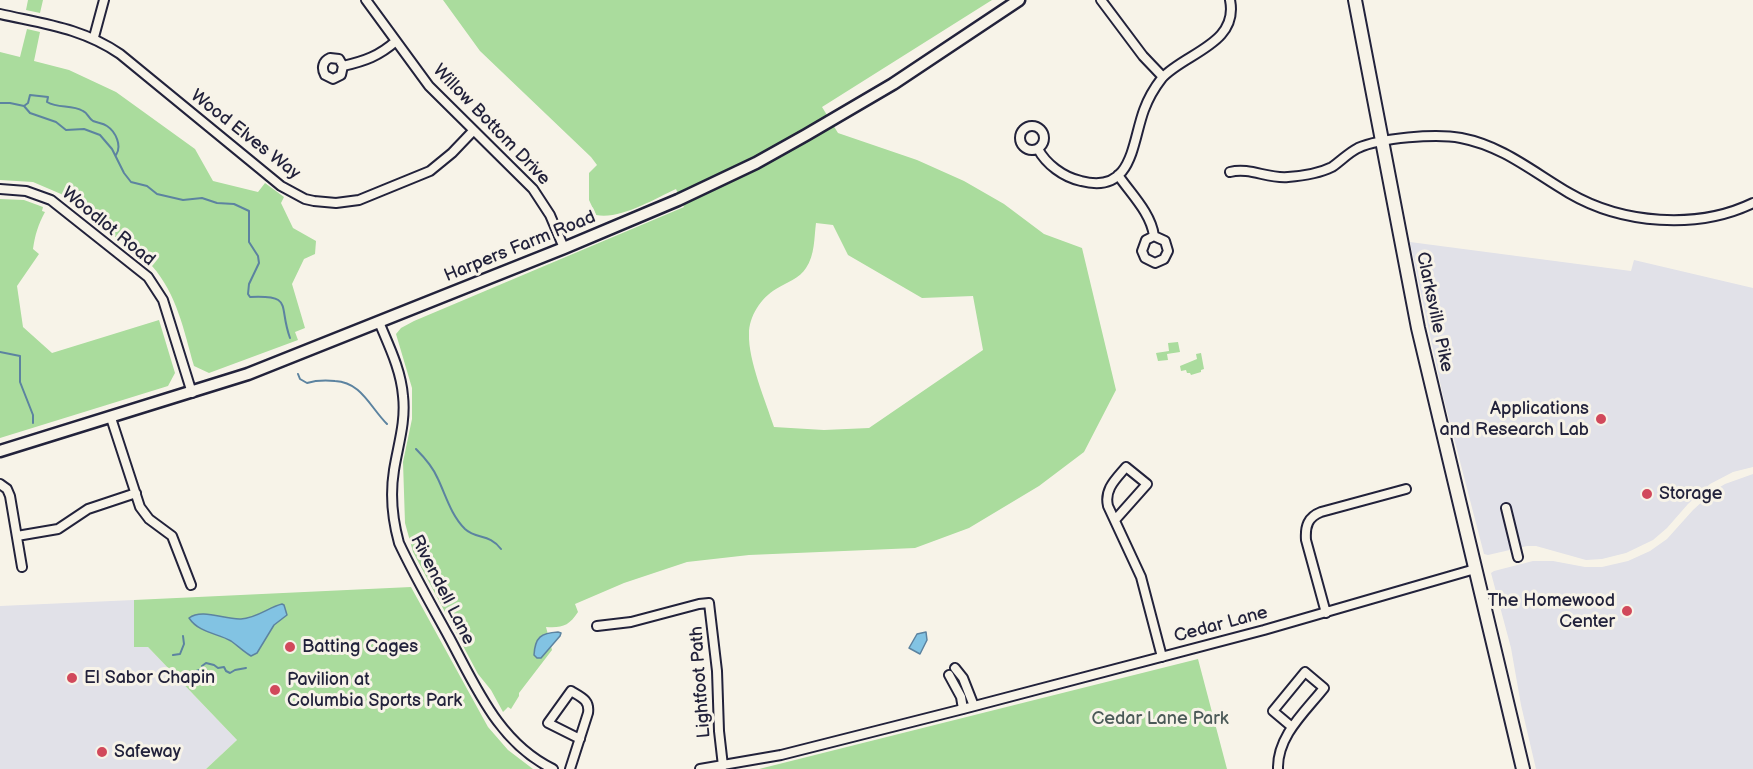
<!DOCTYPE html>
<style>
body{margin:0}
canvas{display:block;background:#f7f3e8}
</style>
<canvas width="1753" height="769"></canvas>
<script>
const g = document.querySelector('canvas').getContext('2d');
g.lineJoin = 'round';
function fillPath(path, color) { g.fillStyle = color; g.fill(path, 'evenodd'); }
function strokePath(path, color, width, dash) { g.strokeStyle = color; g.lineWidth = width; g.lineCap = dash ? 'butt' : 'round'; g.setLineDash(dash || []); g.stroke(path); }
function label(font, color, halo, rows, align = 'center') {
  g.font = font + ' "Balsamiq Sans",sans-serif'; g.lineWidth = 6; g.setLineDash([]); g.textBaseline = 'middle'; g.strokeStyle = halo; g.fillStyle = color; for (const [text, x, y, turn = 0] of rows) {
    g.save(); g.translate(x, y); g.rotate((+turn || 0) * Math.PI / 180); g.textAlign = isNaN(turn) ? turn : align; if (halo) g.strokeText(text, 0, 0); g.fillText(text, 0, 0); g.restore();
  }
}
fillPath(new Path2D(`
 M 1410,242 L 1631,271 L 1634,260 L 1753,288 L 1753,467 L 1733,472 L 1710,484 L 1688,504 L 1667,528 L 1653,540 L 1626,553 L 1602,559 L 1586,560 L 1536,546 L 1527,546 L 1488,555 L 1484,554 L 1443,396 Z
 M 1753,474 L 1753,769 L 1536,769 L 1521,705 L 1511,648 L 1491,573 L 1494,571 L 1533,561 L 1553,561 L 1585,567 L 1602,567 L 1628,561 L 1650,551 L 1667,539 L 1693,510 L 1715,490 L 1725,484 Z
 M 134,600 L 134,646 L 148,647 L 237,740 L 206,769 L 0,769 L 0,606 Z`), '#e1e1e8');
fillPath(new Path2D(`
 M 28,0 L 43,0 L 40,13 L 26,10 Z
 M 443,0 L 992,0 L 822,107 L 838,133 L 917,160 L 964,181 L 1004,204 L 1044,234 L 1082,248 L 1116,390 L 1084,452 L 1039,486 L 969,528 L 915,548 L 749,555 L 687,562 L 624,583 L 575,604 L 578,612 C 569,626 562,628 546,627 L 552,650 L 519,693 L 519,696 L 511,709 L 508,707 L 503,712 L 491,690 L 478,674 L 413,552 L 405,523 L 403,462 L 412,419 L 412,388 L 396,334 L 401,328 L 414,321 L 684,207 L 676,189 C 654,199 620,220 596,215 L 589,200 L 589,173 L 597,165 L 591,157 L 480,51 ZM 816,223 L 833,225 L 848,255 L 922,298 L 973,296 L 983,350 L 869,428 L 824,430 L 774,427 C 766,402 748,360 749,334 C 749,316 761,298 776,289 C 786,283 800,278 806,268 C 815,255 814,238 816,223 Z
 M 27,29 L 40,32 L 34,61 L 69,70 L 116,92 L 195,149 L 213,181 L 258,192 L 265,183 L 284,197 L 281,203 L 293,228 L 316,241 L 315,254 L 304,259 L 292,284 L 305,328 L 295,332 L 298,340 L 209,373 L 194,366 C 184,331 177,294 152,266 L 61,194 L 33,182 L 0,180 L 0,52 L 20,57 Z
 M 0,199 L 24,200 L 43,207 L 42,211 L 45,212 C 38,225 35,235 33,249 L 39,254 L 17,286 L 23,327 L 52,353 L 159,320 L 175,373 L 168,386 L 0,438 Z
 M 1178,342 L 1180,352 L 1167,354 L 1168,360 L 1158,361 L 1156,353 L 1169,351 L 1168,343 Z
 M 1201,353 L 1204,369 L 1201,370 L 1201,372 L 1191,375 L 1190,373 L 1187,373 L 1186,370 L 1181,371 L 1180,366 L 1197,359 L 1196,354 Z
 M 411,587 L 488,727 L 508,750 L 533,769 L 206,769 L 237,740 L 148,647 L 134,647 L 134,600 Z
 M 1198,659 L 1227,769 L 759,769 Z`), '#aadc9d');
const water = new Path2D(`
 M 282,604 L 284,605 L 287,615 L 274,625 L 257,653 L 251,656 C 244,652 238,646 231,641 C 217,633 199,633 189,618 C 202,608 225,620 241,619 C 257,618 269,607 282,604 Z
 M 558,632 L 561,633 L 560,636 L 541,658 L 537,658 L 534,655 C 535,637 541,633 558,632 Z
 M 926,632 L 927,640 L 920,654 L 909,648 L 917,634 Z`);
fillPath(water, '#82c3e3');
strokePath(water, '#5c83a0', 1.5);
strokePath(new Path2D(`
 M 0,103 L 10,103 L 24,106 L 30,113 L 56,122 L 66,130 L 84,129 L 100,135 L 112,149 L 124,173 L 131,182 L 147,186 L 157,194 L 183,200 L 202,198 L 217,203 L 234,204 L 249,211 L 249,242 L 258,256 L 259,263 L 249,284 L 248,294 L 250,297 C 294,295 278,305 290,338
 M 24,106 L 28,103 L 30,95 L 48,97 L 47,102 C 59,109 71,104 83,111 C 88,113 88,118 93,121 C 98,123 103,123 107,126 C 116,132 122,146 116,155
 M 0,352 L 20,356 L 20,382 L 33,415 L 33,423
 M 298,374 L 300,379 L 307,383 C 317,380 324,380 335,381 C 361,382 370,407 387,424
 M 416,449 C 425,458 433,467 438,479 C 446,496 451,515 465,529 C 477,540 489,533 501,549
 M 173,655 L 180,654 L 184,644 L 183,636
 M 202,666 L 206,663 L 214,665 L 218,668 L 224,667 L 226,671 L 230,673 L 235,670 L 246,668
 M 191,673 L 199,670`), '#5c83a0', 2);
const street = new Path2D(`
 M 366,0 L 429,86 L 533,189 L 550,215 L 564,248
 M 1101,0 L 1143,56 L 1163,77
 M 0,14 C 44,24 82,28 120,54 L 281,186 L 305,199 L 314,201 L 336,203 L 359,200 L 430,171 L 452,153 L 473,131
 M 94,37 L 104,0
 M 343,66 L 341,75 L 333,79 L 325,75 C 321,68 323,61 330,58 L 339,59 L 343,66 C 365,61 379,56 396,41
 M1020 138a12 12 0 1 1 24 0a12 12 0 1 1-24 0Z
 M 1038,149 C 1046,164 1063,177 1081,181 C 1133,195 1132,142 1144,110 C 1148,99 1155,87 1162,78 C 1185,53 1239,44 1230,0
 M 1230,172 C 1250,167 1268,179 1288,177 C 1301,176 1320,173 1332,167 C 1341,161 1348,153 1358,148 C 1380,138 1436,133 1461,138 C 1503,146 1533,172 1569,193 C 1622,224 1697,230 1753,203
 M 1118,175 C 1131,194 1151,213 1154,236 L 1146,240 L 1142,251 L 1145,258 L 1155,263 L 1164,259 L 1168,251 L 1165,241 L 1154,236
 M 0,189 L 26,191 L 51,200 L 148,277 L 163,300 L 192,393
 M 379,322 C 389,346 401,370 403,396 C 406,422 398,445 394,470 C 390,495 392,518 399,543 C 414,575 432,606 449,637 C 476,687 499,743 553,769
 M 111,418 L 140,507 L 149,519 L 172,536 L 191,585
 M 0,484 L 7,489 L 10,496 L 22,567
 M 1506,508 L 1518,557
 M 1115,520 L 1147,484 L 1126,467 C 1116,479 1104,489 1108,506 L 1141,577 L 1162,657
 M 17,536 L 58,529 L 88,509 L 136,493
 M 1326,613 L 1306,540 C 1305,526 1308,517 1321,512 L 1406,489
 M 597,626 L 631,622 L 699,604 L 709,603 L 717,671 L 719,731 L 723,766
 M 955,668 L 963,678 L 974,706
 M 949,675 L 961,697 L 963,709
 M 570,769 L 588,713 C 590,700 581,697 571,691 L 548,723 L 580,739
 M 700,769 L 781,755 L 963,709 L 1264,630 L 1475,569
 M 1278,769 C 1277,736 1305,712 1324,688 L 1305,672 L 1273,711 L 1292,727`);
const secondary = new Path2D(`
 M 0,451 L 248,374 L 564,248 L 678,200 L 756,163 L 806,135 L 893,84 L 1019,0`);
const primary = new Path2D(`
 M 1355,0 L 1418,328 L 1523,769`);
strokePath(street, '#22223b', 12);
strokePath(secondary, '#22223b', 15);
strokePath(primary, '#22223b', 16);
strokePath(street, '#f7f3e8', 8);
strokePath(secondary, '#f7f3e8', 10);
strokePath(primary, '#f7f3e8', 12);
for (const [x, y, r, color] of [
 [1601,419,6,"#d1495b"],
 [1647,494,6,"#d1495b"],
 [1627,611,6,"#d1495b"],
 [290,647,6,"#d1495b"],
 [72,678,6,"#d1495b"],
 [275,690,6,"#d1495b"],
 [102,752,6,"#d1495b"]
]) { const dot = new Path2D(); dot.arc(x, y, r, 0, 2 * Math.PI); g.fillStyle = color; g.fill(dot); strokePath(dot, '#f7f3e8', 2); }
label('18px', '#22223b', '#f7f3e8', [
 ["Willow Bottom Drive",491,125,46],
 ["Wood Elves Way",245,135,38],
 ["Woodlot Road",108,227,39],
 ["Harpers Farm Road",520,247,-22],
 ["Clarksville Pike",1434,312,78],
 ["Rivendell Lane",442,590,63],
 ["Cedar Lane",1221,625,-15],
 ["Lightfoot Path",701,682,-94]
]);
label('18px', '#22223b', '#f7f3e8', [
 ["Applications",1589,409,"right"],
 ["and Research Lab",1589,430,"right"],
 ["Storage",1659,494],
 ["The Homewood",1615,601,"right"],
 ["Center",1615,622,"right"],
 ["Batting Cages",302,647],
 ["El Sabor Chapin",84,678],
 ["Pavilion at",287,680],
 ["Columbia Sports Park",287,701],
 ["Safeway",114,752]
], 'left');
label('18px', '#4b5a58', '#f7f3e8', [
 ["Cedar Lane Park",1160,719]
]);
</script>
